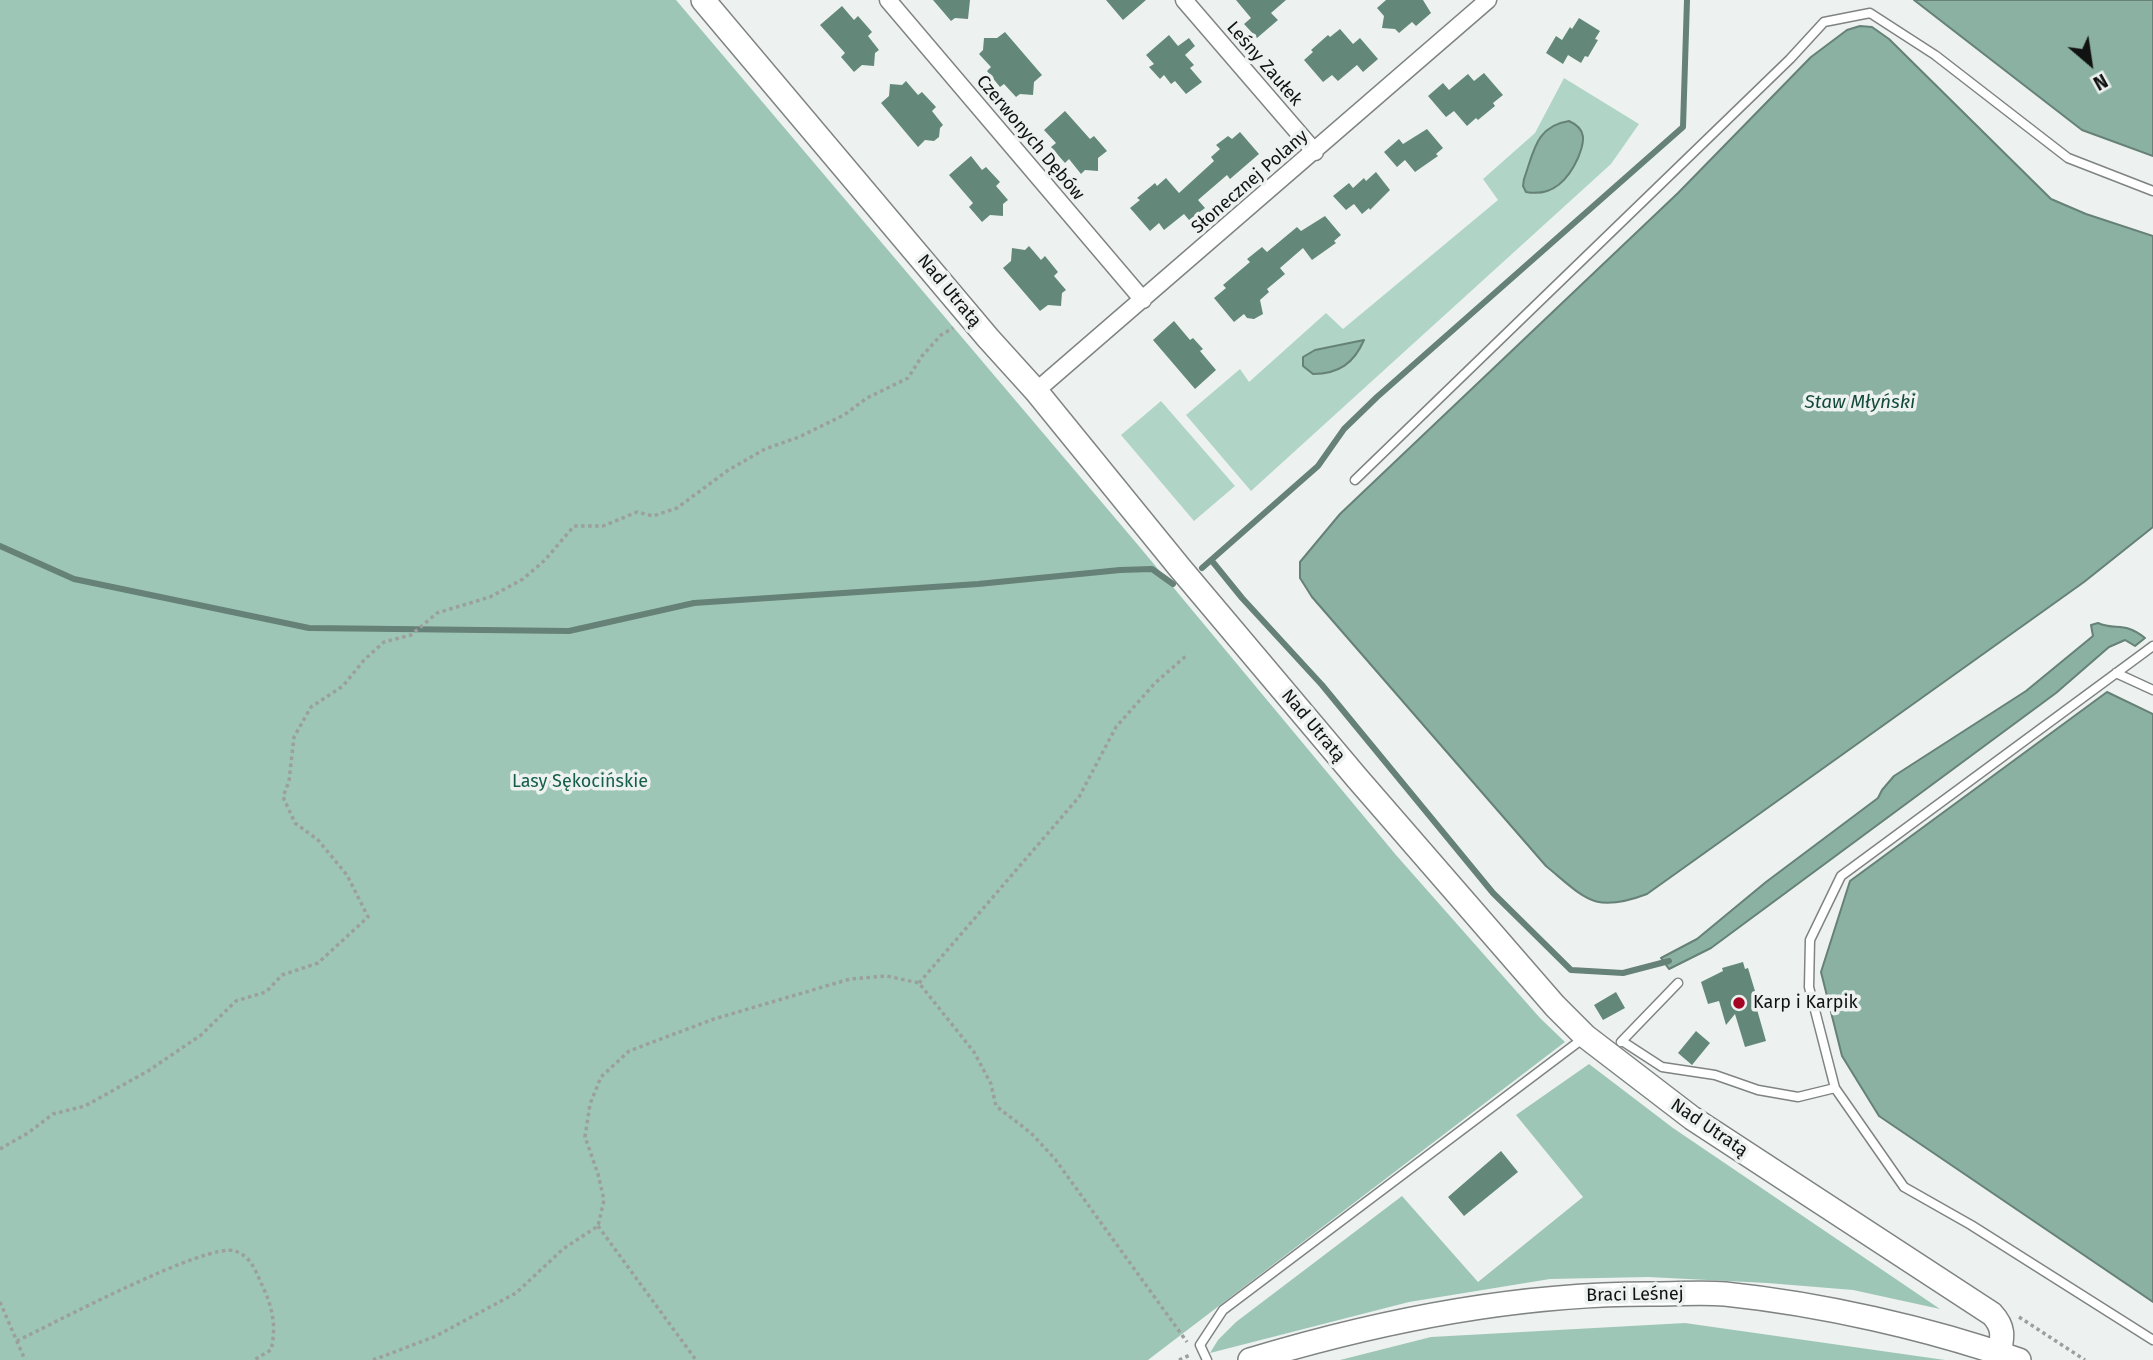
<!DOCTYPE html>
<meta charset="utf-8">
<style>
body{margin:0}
#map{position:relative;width:2153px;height:1360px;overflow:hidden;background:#edf2f0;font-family:"Fira Sans",sans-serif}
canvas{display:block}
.north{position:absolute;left:2055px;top:28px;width:70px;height:70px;-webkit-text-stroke:5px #edf2f0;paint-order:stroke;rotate:151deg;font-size:19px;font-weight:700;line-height:28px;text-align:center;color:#111212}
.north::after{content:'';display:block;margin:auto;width:24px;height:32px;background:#111212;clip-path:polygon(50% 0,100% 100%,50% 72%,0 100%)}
</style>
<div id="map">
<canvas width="2153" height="1360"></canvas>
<div class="north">N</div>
</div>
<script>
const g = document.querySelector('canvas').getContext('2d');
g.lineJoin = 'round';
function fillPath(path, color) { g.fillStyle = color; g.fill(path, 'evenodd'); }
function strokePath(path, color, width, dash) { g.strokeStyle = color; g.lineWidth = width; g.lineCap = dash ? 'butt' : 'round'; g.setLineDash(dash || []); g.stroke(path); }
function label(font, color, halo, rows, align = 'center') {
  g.font = font + ' "Fira Sans",sans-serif'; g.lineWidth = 7; g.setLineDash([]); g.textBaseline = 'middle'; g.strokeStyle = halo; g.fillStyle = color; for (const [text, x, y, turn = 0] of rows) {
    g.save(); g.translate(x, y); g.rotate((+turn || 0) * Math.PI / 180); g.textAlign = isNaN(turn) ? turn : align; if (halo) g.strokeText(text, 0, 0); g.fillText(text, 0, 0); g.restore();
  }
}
fillPath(new Path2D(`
 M 1564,78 L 1639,124 L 1611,164 L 1251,491 L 1186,415 L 1240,369 L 1249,382 L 1326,313 L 1343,329 L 1498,200 L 1483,179 L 1535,133 Z
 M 1161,401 L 1235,486 L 1194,521 L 1121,435 Z`), '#b0d5c7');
fillPath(new Path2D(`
 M 0,0 L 676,0 L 1138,545 L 1396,855 L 1540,1018 L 1565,1042 L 1148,1360 L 0,1360 Z
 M 1589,1064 L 1673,1128 L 1940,1309 L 1853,1290 L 1767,1283 L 1648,1277 L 1550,1279 L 1409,1302 L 1210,1353 L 1218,1340 L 1236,1322 L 1402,1196 L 1478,1282 L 1583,1197 L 1516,1115 Z
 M 1685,1323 L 1945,1360 L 1340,1360 L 1431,1337 Z`), '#9ec6b6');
const water = new Path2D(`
 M 1914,0 L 2153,0 L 2153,156 L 2082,130 Z
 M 1860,26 L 1872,27 L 1889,39 L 2051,199 L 2086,214 L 2153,236 L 2153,527 L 2084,582 L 1647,894 C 1594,914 1586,899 1546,866 L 1312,597 L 1300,578 L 1300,562 L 1340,514 L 1678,193 L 1811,57 L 1847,30 Z
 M 1569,121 C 1587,129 1585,141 1578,158 C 1568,180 1553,197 1526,192 L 1523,186 L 1524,179 C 1534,151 1536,126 1569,121 Z
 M 1364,340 C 1354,363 1339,374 1313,374 L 1303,366 L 1303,357 L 1315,350 Z
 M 2098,623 C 2116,631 2124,621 2145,638 L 2135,646 L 2125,640 L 2109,647 L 2056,693 L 1711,948 L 1669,969 L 1661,958 L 1697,939 L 1766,882 L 1878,798 L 1882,790 L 1894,776 L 2026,691 L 2093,636 L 2091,625 Z
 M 2107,692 L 2153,714 L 2153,1302 L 1879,1116 L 1842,1056 L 1821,972 L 1850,881 Z`);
fillPath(water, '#8ab1a2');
strokePath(water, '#668177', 2);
strokePath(new Path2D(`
 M 0,546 L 74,579 L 309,628 L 569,631 L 694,603 L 978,584 L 1120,570 L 1152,569 L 1173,584
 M 1212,561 L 1242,598 L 1322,685 L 1493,893 L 1571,970 L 1623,973 L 1669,961
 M 1202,568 L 1318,466 L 1344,429 L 1377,397 L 1683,127 L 1687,0`), '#668177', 6);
fillPath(new Path2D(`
 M 933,0 L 970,0 L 968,19 L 955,18 L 951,21 Z
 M 1106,0 L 1146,0 L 1123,20 Z
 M 1236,0 L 1286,0 L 1271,13 L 1278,20 L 1257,38 L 1244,24 L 1251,18 Z
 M 1386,0 L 1423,0 L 1431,13 L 1416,26 L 1412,22 L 1399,33 L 1395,29 L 1382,28 L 1384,16 L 1377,8 Z
 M 842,6 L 854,20 L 858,16 L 872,32 L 868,36 L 879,50 L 875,53 L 874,66 L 862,65 L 854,72 L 841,57 L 845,53 L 820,25 Z
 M 1579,18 L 1600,31 L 1595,39 L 1598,40 L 1588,57 L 1585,56 L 1581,63 L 1568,55 L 1563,64 L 1546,53 L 1556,36 L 1562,40 L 1570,27 L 1572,29 Z
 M 1340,29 L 1353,44 L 1360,38 L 1378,59 L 1363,72 L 1357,65 L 1338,81 L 1332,75 L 1323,82 L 1304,60 L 1313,52 L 1311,50 L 1328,35 L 1330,37 Z
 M 1005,32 L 1042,75 L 1034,82 L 1033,95 L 1020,94 L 1016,97 L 1004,84 L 1000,87 L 987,71 L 991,67 L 979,54 L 983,50 L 984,38 L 997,38 Z
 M 1169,35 L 1178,46 L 1189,38 L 1195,46 L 1185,55 L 1194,65 L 1190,68 L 1202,82 L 1186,94 L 1175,81 L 1171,84 L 1164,75 L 1160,79 L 1149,67 L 1154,64 L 1146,55 Z
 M 1484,73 L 1503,95 L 1493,103 L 1495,106 L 1478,120 L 1476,118 L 1467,126 L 1454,111 L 1446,117 L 1428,96 L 1443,83 L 1449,90 L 1468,74 L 1474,81 Z
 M 906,81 L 918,95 L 922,92 L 936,107 L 932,111 L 943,125 L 940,128 L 939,137 L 934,141 L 925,140 L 918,147 L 881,103 L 889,96 L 890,84 L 902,85 Z
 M 1065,111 L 1090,139 L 1094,136 L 1107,151 L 1098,158 L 1098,171 L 1085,170 L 1081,174 L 1069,159 L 1065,163 L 1051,147 L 1056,143 L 1044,130 Z
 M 1427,129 L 1443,148 L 1436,154 L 1438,156 L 1415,172 L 1405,160 L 1397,167 L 1384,152 L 1399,139 L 1403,144 Z
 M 1240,132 L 1259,154 L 1230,179 L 1227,175 L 1198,200 L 1205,208 L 1189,220 L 1184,214 L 1164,230 L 1159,223 L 1150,231 L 1130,208 L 1140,200 L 1137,198 L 1155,183 L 1157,186 L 1166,178 L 1179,193 L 1214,161 L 1211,157 L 1220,149 L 1216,145 L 1228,136 L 1232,139 Z
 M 971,156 L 982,170 L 986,167 L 1000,182 L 996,186 L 1008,200 L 1003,204 L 1003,216 L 990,215 L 982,222 L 969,207 L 973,203 L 949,175 Z
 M 1376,172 L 1390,190 L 1370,210 L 1369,208 L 1362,214 L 1354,204 L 1346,210 L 1333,196 L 1349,183 L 1353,188 L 1364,178 L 1366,181 Z
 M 1325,216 L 1341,235 L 1334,241 L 1336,243 L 1312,260 L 1303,248 L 1280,268 L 1285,274 L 1267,289 L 1269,292 L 1260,300 L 1263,314 L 1254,319 L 1247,318 L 1244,314 L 1234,322 L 1214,298 L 1226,288 L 1223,285 L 1250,262 L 1247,259 L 1262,247 L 1267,252 L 1297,227 L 1301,231 Z
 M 1029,246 L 1041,260 L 1045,256 L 1058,272 L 1054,276 L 1066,290 L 1062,293 L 1061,306 L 1048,305 L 1040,311 L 1003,268 L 1011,261 L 1012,248 L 1025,250 Z
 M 1174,321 L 1190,340 L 1193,338 L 1203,349 L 1200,351 L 1216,370 L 1195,389 L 1153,340 Z
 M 1743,962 L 1745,969 L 1748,968 L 1755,991 L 1752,992 L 1766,1041 L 1745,1047 L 1735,1014 L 1726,1025 L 1719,1001 L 1708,1004 L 1701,982 L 1723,971 L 1722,968 Z
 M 1616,992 L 1625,1008 L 1603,1020 L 1594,1005 Z
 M 1696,1031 L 1710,1043 L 1692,1065 L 1678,1053 Z
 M 1501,1151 L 1518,1172 L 1464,1216 L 1448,1197 Z`), '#63887a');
const lane = new Path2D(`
 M 1355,480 L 1790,59 L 1824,22 L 1870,13 L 1935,55 L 2068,158 L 2153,191
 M 2153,646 L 1841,876 L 1810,940 L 1809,987 L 1835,1088 L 1904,1187 L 1971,1225 L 2153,1340
 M 2116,673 L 2153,690
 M 1622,1041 L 1662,1067 L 1715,1075 L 1758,1090 L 1798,1097 L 1835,1088
 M 1621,1042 L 1678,983
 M 1207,1360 L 1200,1345 L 1223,1310 L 1585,1037`);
const street = new Path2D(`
 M 888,0 L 1143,300
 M 1184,0 L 1315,152
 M 1036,391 L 1488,0`);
const secondary = new Path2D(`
 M 703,0 L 988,338 L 1036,391 L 1180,568 L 1357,778 L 1555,1006 L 1585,1036 L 1692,1118 L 1992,1314 C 2004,1327 2003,1336 1999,1353
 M 1250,1360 C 1382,1320 1518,1293 1656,1294 C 1679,1294 1702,1292 1725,1294 C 1821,1304 1928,1328 2019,1360`);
strokePath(lane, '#7f8482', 11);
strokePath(street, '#7f8482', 19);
strokePath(secondary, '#7f8482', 26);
strokePath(new Path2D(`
 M 919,983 L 1079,797 L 1116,727 L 1155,683 L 1187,655
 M 0,1149 L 28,1133 L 53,1114 L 85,1106 L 148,1071 L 201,1035 L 236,1001 L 266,992 L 282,975 L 318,963 L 368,917 L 347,875 L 318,840 L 295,823 L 283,797 L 289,781 L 294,737 L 311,707 L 343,686 L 364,660 L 384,642 L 411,635 L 437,613 L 490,597 L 523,579 L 545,560 L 574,526 L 603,526 L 637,512 L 653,516 L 677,508 L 727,471 L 765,449 L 799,437 L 844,415 L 867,398 L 908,378 L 922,356 L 941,335 L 953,328
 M 598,1226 L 696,1360
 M 0,1302 L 25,1360
 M 2019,1317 L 2085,1360
 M 17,1341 C 50,1325 209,1241 235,1251 C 250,1256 255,1269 261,1283 C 272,1305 277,1326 271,1350 L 254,1360
 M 373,1360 L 436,1336 L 516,1293 L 563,1249 L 598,1226 L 604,1200 L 598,1174 L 585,1137 L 590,1104 L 601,1077 L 629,1051 L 714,1019 L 850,979 L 887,976 L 919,983 L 974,1052 L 991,1084 L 996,1106 L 1031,1133 L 1055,1159 L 1187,1342
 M 1179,1360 L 1190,1355`), '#9b9f9e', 3.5, [3.5, 3.5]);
strokePath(lane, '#fff', 8);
strokePath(street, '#fff', 16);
strokePath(secondary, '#fff', 23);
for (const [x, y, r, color] of [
 [1739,1003,7,"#a30523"]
]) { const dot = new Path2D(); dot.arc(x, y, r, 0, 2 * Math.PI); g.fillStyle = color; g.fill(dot); strokePath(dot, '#edf2f0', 2.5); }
label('18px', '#111212', '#edf2f0', [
 ["Leśny Zaułek",1264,64,49],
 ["Czerwonych Dębów",1030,138,50],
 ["Słonecznej Polany",1250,182,-41],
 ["Nad Utratą",949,291,50],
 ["Nad Utratą",1313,726,50],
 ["Nad Utratą",1709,1128,34],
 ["Braci Leśnej",1635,1295,-1]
]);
label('18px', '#155e49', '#edf2f0', [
 ["Lasy Sękocińskie",580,782]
]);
label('18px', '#111212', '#edf2f0', [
 ["Karp i Karpik",1753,1003]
], 'left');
label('italic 19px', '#154a3a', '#edf2f0', [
 ["Staw Młyński",1860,403]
]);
</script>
